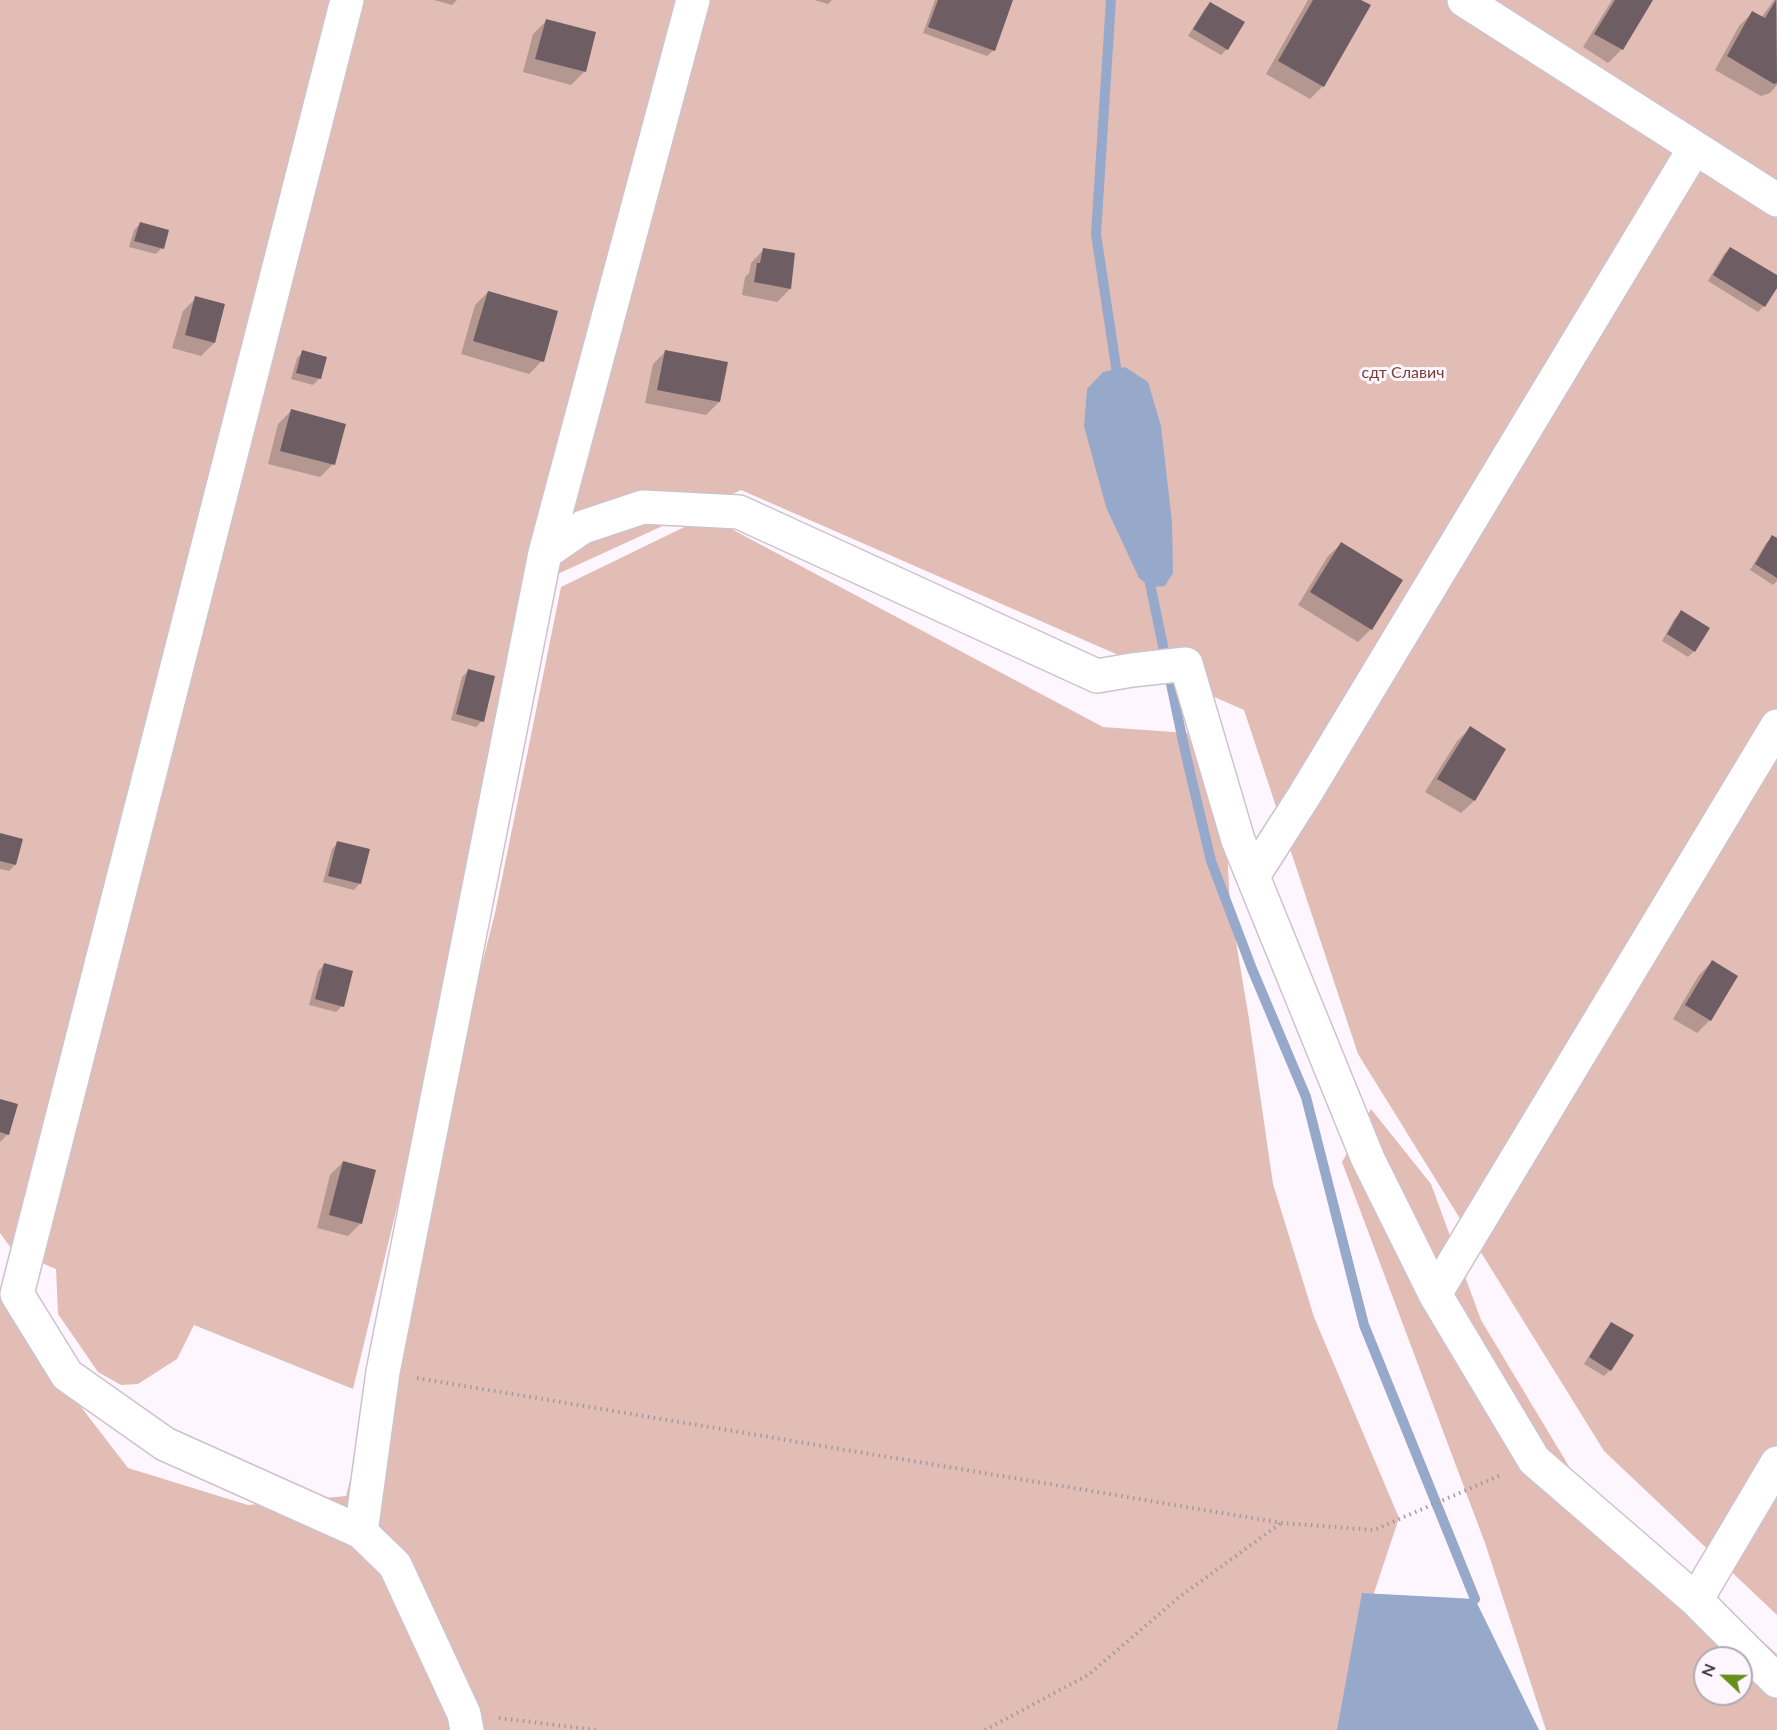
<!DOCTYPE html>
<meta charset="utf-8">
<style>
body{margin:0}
#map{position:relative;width:1777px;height:1730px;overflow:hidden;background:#fef6fe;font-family:Lato,sans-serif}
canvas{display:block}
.north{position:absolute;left:1693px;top:1646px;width:60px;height:60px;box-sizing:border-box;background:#fef6fe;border:2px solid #b1aab1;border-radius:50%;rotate:292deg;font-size:16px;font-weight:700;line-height:24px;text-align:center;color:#3e393e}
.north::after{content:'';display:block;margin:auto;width:21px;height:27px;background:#678f1d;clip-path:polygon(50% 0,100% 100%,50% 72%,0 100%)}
</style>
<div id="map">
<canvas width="1777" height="1730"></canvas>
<div class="north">N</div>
</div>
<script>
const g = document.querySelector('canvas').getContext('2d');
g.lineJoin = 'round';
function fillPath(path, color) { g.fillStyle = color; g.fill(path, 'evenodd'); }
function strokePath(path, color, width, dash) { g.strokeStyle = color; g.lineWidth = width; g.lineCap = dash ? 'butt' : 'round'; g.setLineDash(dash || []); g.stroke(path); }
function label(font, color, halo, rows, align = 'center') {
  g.font = font + ' Lato,sans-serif'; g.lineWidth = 6; g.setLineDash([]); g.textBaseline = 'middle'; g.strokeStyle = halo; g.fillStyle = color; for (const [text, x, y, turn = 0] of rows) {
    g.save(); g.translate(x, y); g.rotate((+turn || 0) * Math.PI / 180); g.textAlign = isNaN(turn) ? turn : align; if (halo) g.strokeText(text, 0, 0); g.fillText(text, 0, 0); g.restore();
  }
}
fillPath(new Path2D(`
 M 0,0 L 1777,0 L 1777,1615 L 1604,1451 L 1358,1054 L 1244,710 L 741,490 L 549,578 L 353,1389 L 194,1325 L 177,1359 L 138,1384 L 121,1385 L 98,1372 L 58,1314 L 56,1269 L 13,1251 L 0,1233 Z
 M 707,516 L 1103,727 L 1202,734 L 1224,787 L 1230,906 L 1249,1019 L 1273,1184 L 1314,1317 L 1399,1518 L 1367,1614 L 1379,1730 L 0,1730 L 0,1293 L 68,1390 L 128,1468 L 248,1505 L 346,1496 L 495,913 L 561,587 Z
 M 1371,1109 L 1431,1184 L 1481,1320 L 1576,1478 L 1777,1654 L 1777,1730 L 1546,1730 L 1485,1543 L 1342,1162 ZM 1705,1658 L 1741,1658 L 1741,1694 L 1705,1694 Z`), '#e2bdb5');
fillPath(new Path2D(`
 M 1125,367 L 1148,382 L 1161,426 L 1172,522 L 1173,573 L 1165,586 L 1151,587 L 1139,578 L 1106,507 L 1084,426 L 1087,389 L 1103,372 Z
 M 1362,1593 L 1475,1599 L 1539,1730 L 1337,1730 Z`), '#97a9cb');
fillPath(new Path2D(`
 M 434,0 L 457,0 L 452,5 Z
 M 814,0 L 832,0 L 828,4 Z
 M 935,0 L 1011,0 L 994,50 L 987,56 L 923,33 Z
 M 1308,0 L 1358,0 L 1323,86 L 1310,99 L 1266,74 Z
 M 1612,0 L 1651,0 L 1621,50 L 1608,63 L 1583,47 Z
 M 1774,0 L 1777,0 L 1777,85 L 1770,93 L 1761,96 L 1715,70 L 1739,26 L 1752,13 L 1761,18 Z
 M 1210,3 L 1227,49 L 1221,55 L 1188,36 L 1204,10 Z
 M 546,21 L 594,33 L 584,72 L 571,85 L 523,72 L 533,34 Z
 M 140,224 L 162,248 L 156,254 L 129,247 L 134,230 Z
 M 1730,248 L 1777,277 L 1777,285 L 1764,306 L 1758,312 L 1708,281 L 1724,254 Z
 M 764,249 L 790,289 L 777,302 L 742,295 L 745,277 L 749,273 L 751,263 Z
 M 488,292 L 542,361 L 529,374 L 461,354 L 475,305 Z
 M 196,298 L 214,343 L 201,356 L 172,348 L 183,311 Z
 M 666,351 L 719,402 L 706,415 L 645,403 L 653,364 Z
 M 303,352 L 325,358 L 319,379 L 313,385 L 291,379 L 297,358 Z
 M 291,411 L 333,464 L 320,477 L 268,464 L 278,424 Z
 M 1773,537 L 1777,540 L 1777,581 L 1773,585 L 1750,570 L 1766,543 Z
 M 1341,544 L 1371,629 L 1358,642 L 1298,605 L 1328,556 Z
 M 1682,612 L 1694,651 L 1688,657 L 1662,641 L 1675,618 Z
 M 468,671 L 482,721 L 476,727 L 451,720 L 462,677 Z
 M 1470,728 L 1504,749 L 1474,801 L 1461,813 L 1425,792 L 1457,741 Z
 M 0,835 L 15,865 L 9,871 L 0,869 Z
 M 338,842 L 360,883 L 354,890 L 323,882 L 332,849 Z
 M 1712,962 L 1710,1020 L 1697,1033 L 1673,1019 L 1699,975 Z
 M 325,964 L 342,1006 L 336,1012 L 309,1005 L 318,971 Z
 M 0,1101 L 8,1134 L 0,1142 Z
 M 343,1162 L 361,1223 L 348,1236 L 317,1228 L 330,1175 Z
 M 1612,1324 L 1610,1370 L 1604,1376 L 1584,1364 L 1605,1330 Z`), '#0003');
strokePath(new Path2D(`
 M 1111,0 L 1096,234 L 1118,380
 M 1148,574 L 1185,751 L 1211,861 L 1252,969 L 1306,1097 L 1364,1325 L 1475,1599`), '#97a9cb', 10);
fillPath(new Path2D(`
 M 938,0 L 1013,0 L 995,51 L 928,27 Z
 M 1313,0 L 1361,0 L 1371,5 L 1324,87 L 1278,61 Z
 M 1615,0 L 1653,0 L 1623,50 L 1594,34 Z
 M 1776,0 L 1777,83 L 1774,84 L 1727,56 L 1752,11 L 1765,18 Z
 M 1210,2 L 1245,22 L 1228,50 L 1193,29 Z
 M 546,19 L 596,32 L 586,72 L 535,59 Z
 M 140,222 L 169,230 L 164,249 L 134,241 Z
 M 1730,247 L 1777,275 L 1777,288 L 1765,307 L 1713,275 Z
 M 763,248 L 795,253 L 791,289 L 754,282 L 757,263 L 760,263 Z
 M 488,291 L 558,311 L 544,362 L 473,341 Z
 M 195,296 L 225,304 L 215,343 L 185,335 Z
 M 302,350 L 327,357 L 321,379 L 296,373 Z
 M 665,350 L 728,362 L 720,402 L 657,390 Z
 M 291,409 L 346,424 L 335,465 L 280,451 Z
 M 1772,535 L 1777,538 L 1777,578 L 1755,564 Z
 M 1341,542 L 1403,580 L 1372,630 L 1310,592 Z
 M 1681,610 L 1710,628 L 1695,652 L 1667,634 Z
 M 468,669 L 495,676 L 484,722 L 456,714 Z
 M 1470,726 L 1506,749 L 1475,801 L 1437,779 Z
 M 0,833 L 23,839 L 16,865 L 0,861 Z
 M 337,841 L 370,849 L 361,884 L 328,876 Z
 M 1712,960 L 1738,976 L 1711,1021 L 1685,1005 Z
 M 324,963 L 353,971 L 344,1007 L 315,999 Z
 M 0,1099 L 18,1104 L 9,1135 L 0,1132 Z
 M 343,1161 L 376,1170 L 362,1224 L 329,1215 Z
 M 1611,1322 L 1634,1335 L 1611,1371 L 1589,1357 Z`), '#6e5e63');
const minor = new Path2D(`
 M 347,0 L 17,1294 L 67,1375 L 165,1444 L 361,1532 L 395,1565 L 464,1714 L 467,1730
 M 1464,0 L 1777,200
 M 545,553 L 583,527 L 643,507 L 739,512 L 1097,676 L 1132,670 L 1186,664 L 1238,840 L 1368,1159 L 1435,1294 L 1534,1460 L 1696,1600 L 1777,1681
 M 1253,876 L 1304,796 L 1694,149
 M 1435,1294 L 1777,726
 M 361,1532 L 383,1372 L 545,553 L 693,0
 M 1696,1600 L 1777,1463`);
strokePath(minor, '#cec2cd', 36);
strokePath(new Path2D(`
 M 417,1378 L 1282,1523 L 1374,1530 L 1501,1475
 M 499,1718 L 597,1730
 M 985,1730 L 1088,1675 L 1178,1598 L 1281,1523`), '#a09aa0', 4, [1.5, 4.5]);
strokePath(minor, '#fff', 33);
label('16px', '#7a4035', '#fef6fe', [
 ["сдт Славич",1403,373]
]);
</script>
